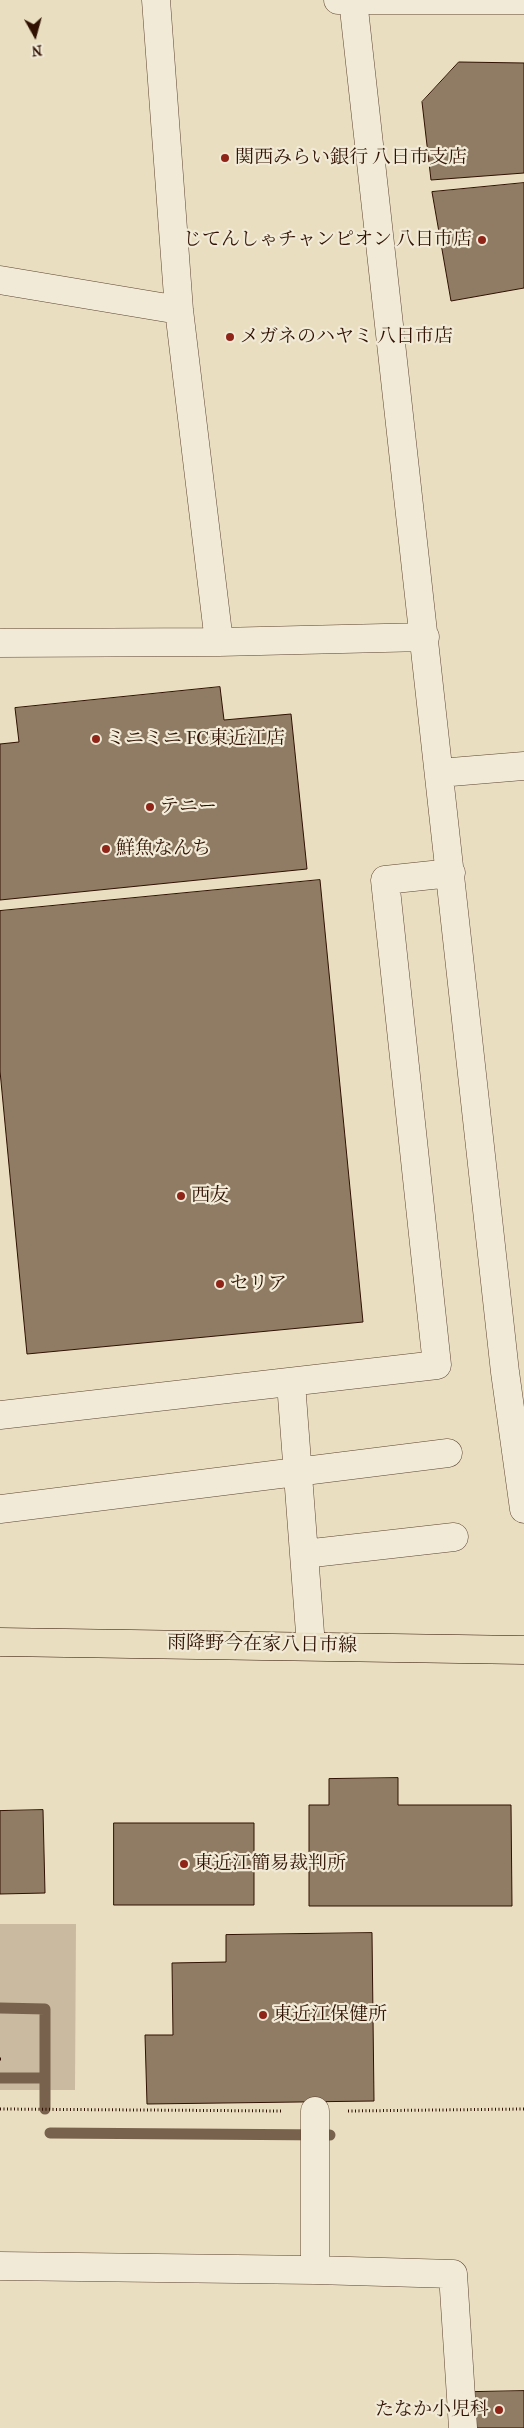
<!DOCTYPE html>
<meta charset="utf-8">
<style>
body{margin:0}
#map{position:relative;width:524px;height:2428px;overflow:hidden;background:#e9dec0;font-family:"IM FELL French Canon",serif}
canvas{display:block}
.north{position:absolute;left:10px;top:10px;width:50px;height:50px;-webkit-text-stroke:4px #f1ead6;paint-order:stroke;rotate:173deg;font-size:14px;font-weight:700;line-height:20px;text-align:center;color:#301102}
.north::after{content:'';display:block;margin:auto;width:18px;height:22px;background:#301102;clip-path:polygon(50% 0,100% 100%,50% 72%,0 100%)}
</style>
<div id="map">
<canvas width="524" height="2428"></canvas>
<div class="north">N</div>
</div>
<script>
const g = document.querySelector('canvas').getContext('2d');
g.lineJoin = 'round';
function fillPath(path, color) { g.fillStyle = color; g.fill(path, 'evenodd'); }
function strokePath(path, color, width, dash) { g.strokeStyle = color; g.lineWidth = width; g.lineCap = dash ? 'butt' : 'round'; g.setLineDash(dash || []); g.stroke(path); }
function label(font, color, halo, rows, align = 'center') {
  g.font = font + ' "IM FELL French Canon","Noto Serif JP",serif'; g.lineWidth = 4.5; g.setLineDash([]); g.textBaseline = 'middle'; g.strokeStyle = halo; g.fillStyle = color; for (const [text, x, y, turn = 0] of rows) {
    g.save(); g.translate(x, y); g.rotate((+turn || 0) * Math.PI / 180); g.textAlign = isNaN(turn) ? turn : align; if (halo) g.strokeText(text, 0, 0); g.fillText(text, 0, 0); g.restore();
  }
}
fillPath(new Path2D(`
 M 0,1924 L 76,1924 L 75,2090 L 0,2090 Z`), '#cabba0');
strokePath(new Path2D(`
 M 0,2008 L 45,2009 L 45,2109
 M 0,2078 L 45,2078
 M 50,2133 L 330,2135`), '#79624d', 11);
const building = new Path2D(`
 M 459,62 L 524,63 L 524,173 L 431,180 L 422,102 Z
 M 524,183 L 524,288 L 451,301 L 432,192 Z
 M 220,687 L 224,720 L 291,714 L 307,869 L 0,900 L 0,744 L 19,742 L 15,708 Z
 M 320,880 L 363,1322 L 27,1354 L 0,1071 L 0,911 Z
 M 398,1778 L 398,1805 L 511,1805 L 512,1906 L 309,1906 L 309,1805 L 329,1805 L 329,1779 Z
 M 43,1810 L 45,1893 L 0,1894 L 0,1811 Z
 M 114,1823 L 254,1823 L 254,1905 L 114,1905 Z
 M 372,1933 L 374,2101 L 147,2104 L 145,2035 L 173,2035 L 172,1963 L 226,1962 L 226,1935 Z
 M 524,2391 L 524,2428 L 476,2428 L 474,2392 Z`);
fillPath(building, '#907c65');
strokePath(building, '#301102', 1);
const minor = new Path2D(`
 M 156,0 L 179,310 L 219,642
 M 338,0 L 524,0
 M 353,0 L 505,1372 L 524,1509
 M 0,280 L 179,310
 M 0,643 L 219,642 L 425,637
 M 439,773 L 524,766
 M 291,1383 L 311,1646
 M 0,1415 L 437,1365 L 385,880 L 451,873
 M 0,1509 L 448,1453
 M 304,1554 L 454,1537
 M 0,2266 L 315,2270 L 453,2274 L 463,2428
 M 315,2270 L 315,2111`);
const major = new Path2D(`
 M 0,1642 L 524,1650`);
strokePath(minor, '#5e4432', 29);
strokePath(major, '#301102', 29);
strokePath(new Path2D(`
 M 0,2059 L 3,2059
 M 0,2109 L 282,2111
 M 348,2111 L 524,2109`), '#301102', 3, [1, 2.5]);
strokePath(minor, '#f1ead6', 28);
strokePath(major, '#e9dec0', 28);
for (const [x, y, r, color] of [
 [225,158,5,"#8f2418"],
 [482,240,5,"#8f2418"],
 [230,337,5,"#8f2418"],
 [96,739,5,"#8f2418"],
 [150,807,5,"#8f2418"],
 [106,849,5,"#8f2418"],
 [181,1196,5,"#8f2418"],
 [220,1284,5,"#8f2418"],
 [184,1864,5,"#8f2418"],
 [263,2015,5,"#8f2418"],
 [499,2410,5,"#8f2418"]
]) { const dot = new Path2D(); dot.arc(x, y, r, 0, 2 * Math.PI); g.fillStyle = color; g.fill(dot); strokePath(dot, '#f1ead6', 2); }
label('19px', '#301102', '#f1ead6', [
 ["関西みらい銀行 八日市支店",235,158],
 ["じてんしゃチャンピオン 八日市店",472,240,"right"],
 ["メガネのハヤミ 八日市店",240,337],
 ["ミニミニ FC東近江店",106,739],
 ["テニー",160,807],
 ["鮮魚なんち",116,849],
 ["西友",191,1196],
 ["セリア",230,1284],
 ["東近江簡易裁判所",194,1864],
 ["東近江保健所",273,2015],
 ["たなか小児科",489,2410,"right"]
], 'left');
label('19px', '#301102', '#f1ead6', [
 ["雨降野今在家八日市線",262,1645,1]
]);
</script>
